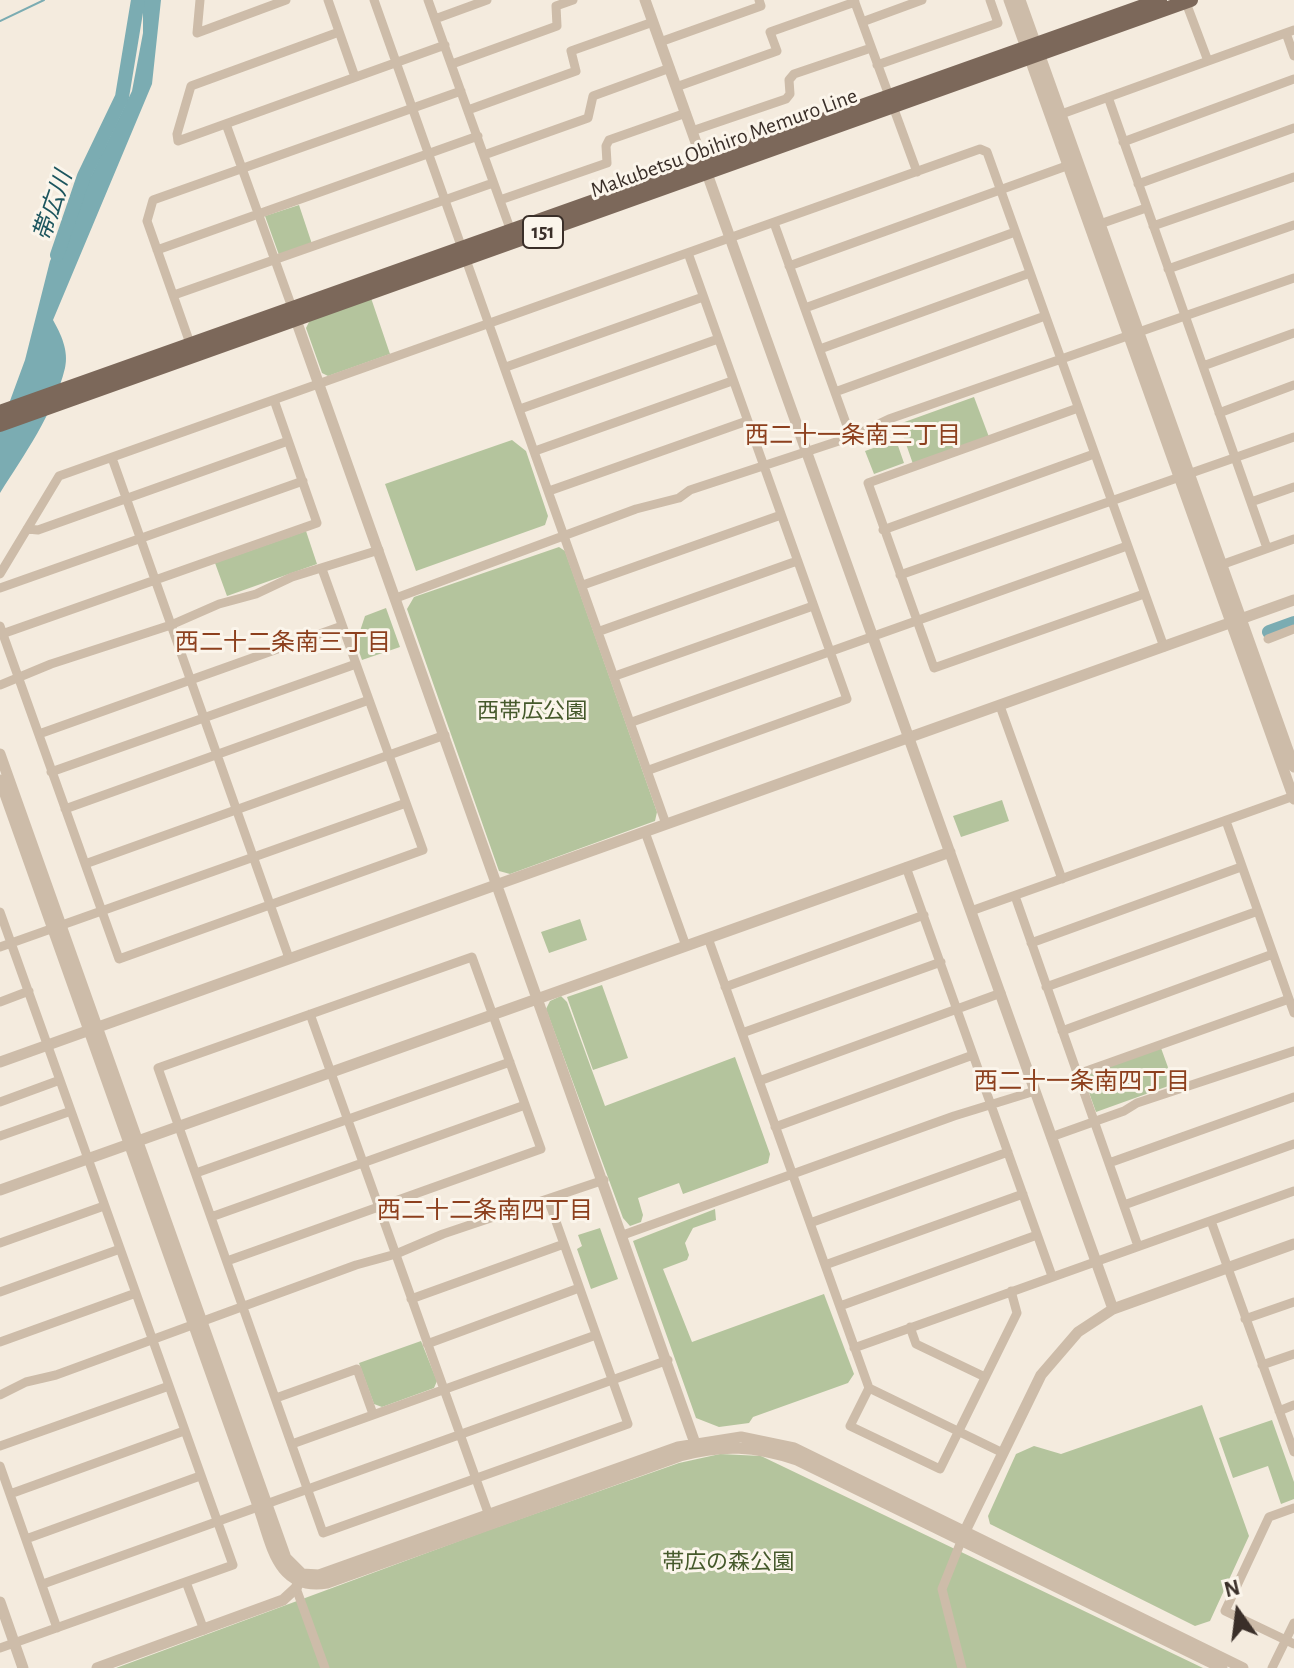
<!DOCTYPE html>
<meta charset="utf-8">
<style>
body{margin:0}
#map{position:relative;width:1294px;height:1668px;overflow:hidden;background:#f4ebde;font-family:"Alegreya Sans",sans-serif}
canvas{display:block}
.north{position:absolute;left:1198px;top:1572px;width:80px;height:80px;-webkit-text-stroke:6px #fbf5eb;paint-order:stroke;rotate:346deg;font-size:22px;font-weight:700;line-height:32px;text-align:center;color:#3a2f29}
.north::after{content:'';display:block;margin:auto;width:28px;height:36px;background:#3a2f29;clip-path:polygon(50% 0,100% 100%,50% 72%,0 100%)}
</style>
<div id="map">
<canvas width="1294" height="1668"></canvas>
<div class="north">N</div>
</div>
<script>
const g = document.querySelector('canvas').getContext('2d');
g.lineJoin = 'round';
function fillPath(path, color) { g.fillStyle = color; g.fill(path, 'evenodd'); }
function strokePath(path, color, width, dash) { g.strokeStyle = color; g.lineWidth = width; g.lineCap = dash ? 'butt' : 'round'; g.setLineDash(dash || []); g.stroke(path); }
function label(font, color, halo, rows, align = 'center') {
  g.font = font + ' "Alegreya Sans","Noto Sans JP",sans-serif'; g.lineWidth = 6; g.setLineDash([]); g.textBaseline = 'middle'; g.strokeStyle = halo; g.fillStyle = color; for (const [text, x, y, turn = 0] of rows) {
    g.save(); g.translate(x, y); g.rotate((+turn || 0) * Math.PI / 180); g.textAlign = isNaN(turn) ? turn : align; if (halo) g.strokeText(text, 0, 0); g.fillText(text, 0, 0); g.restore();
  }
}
fillPath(new Path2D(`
 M 299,205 L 312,244 L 279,255 L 265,216 Z
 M 371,298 L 390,354 L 328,376 L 322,373 L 306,328 L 310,320 Z
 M 974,397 L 989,437 L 913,464 L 899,424 Z
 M 512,440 L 526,451 L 548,516 L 545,525 L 416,571 L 385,484 Z
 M 896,440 L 904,463 L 874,474 L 865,451 Z
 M 306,531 L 317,564 L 227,596 L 215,563 Z
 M 559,547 L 565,551 L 657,812 L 655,821 L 510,874 L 499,871 L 407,609 L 414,597 Z
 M 386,608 L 400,647 L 362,660 L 356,643 L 365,616 Z
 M 1002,800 L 1009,821 L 961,837 L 953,816 Z
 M 580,919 L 587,940 L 549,953 L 541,932 Z
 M 602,985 L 628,1058 L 593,1070 L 567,997 Z
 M 561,996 L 567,1002 L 605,1106 L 735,1057 L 770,1154 L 768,1163 L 683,1194 L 679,1183 L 638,1198 L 643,1215 L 641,1222 L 630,1226 L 623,1218 L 546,1009 L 550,1001 Z
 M 1161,1048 L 1174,1084 L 1096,1112 L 1083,1076 Z
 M 715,1209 L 716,1220 L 693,1228 L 685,1243 L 689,1255 L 687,1260 L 663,1269 L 692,1342 L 824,1294 L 854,1374 L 848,1383 L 753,1417 L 749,1423 L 719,1427 L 696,1418 L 633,1241 Z
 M 600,1228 L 618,1279 L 591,1289 L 577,1249 L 582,1246 L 578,1235 Z
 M 421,1341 L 437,1381 L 434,1388 L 382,1407 L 374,1404 L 359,1363 Z
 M 1202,1405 L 1249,1536 L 1210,1621 L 1195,1626 L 990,1524 L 988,1516 L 1016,1454 L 1034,1446 L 1061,1454 Z
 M 1272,1420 L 1294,1482 L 1294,1499 L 1281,1504 L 1268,1466 L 1233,1478 L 1219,1438 Z
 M 720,1454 L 761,1456 L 1203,1668 L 116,1668 L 486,1531 L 679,1463 Z`), '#b4c49d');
fillPath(new Path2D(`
 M 143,0 L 161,0 L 152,84 L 53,320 C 61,334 69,351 65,368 C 54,413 24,455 0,493 L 0,428 L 25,360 L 50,261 L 132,91 L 143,33 Z`), '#7bacb2');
strokePath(new Path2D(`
 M 0,21 L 44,0`), '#7bacb2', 2);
strokePath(new Path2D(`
 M 57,255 L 84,176 L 122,97 L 138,0
 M 1269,632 L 1294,623`), '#7bacb2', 14);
strokePath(new Path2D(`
 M 200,0 L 197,33 L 286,0
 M 328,0 L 355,77
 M 374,0 L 666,824
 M 428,0 L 512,234
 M 854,0 L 917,172
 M 1185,0 L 1208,61
 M 435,19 L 487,0
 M 862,22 L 922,0
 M 339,32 L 191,86 L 177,134 L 178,141 L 445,45
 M 1286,33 L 1294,56
 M 660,42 L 761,6 L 759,0
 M 452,64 L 557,26 L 556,6 L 573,0
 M 877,65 L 998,23 L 990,0
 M 676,87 L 777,51 L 770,32 L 855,2
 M 1108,97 L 1267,548
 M 468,110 L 576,71 L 571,51 L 653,22
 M 1056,116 L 1294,30
 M 226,124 L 294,313
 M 692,131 L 786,99 L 790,94 L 789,80 L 794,74 L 871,48
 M 1123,142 L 1294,79
 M 484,155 L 588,118 L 593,96 L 670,68
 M 1138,184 L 1294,128
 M 500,200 L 607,163 L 606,146 L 609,140 L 686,113
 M 774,223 L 851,437
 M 1097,225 L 1146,208
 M 1153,226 L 1294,177
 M 157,250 L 478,136
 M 789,266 L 1072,164
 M 1168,269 L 1294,225
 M 174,295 L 493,183
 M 805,308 L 1015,232
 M 192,349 L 147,221 L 153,200 L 461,91
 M 820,349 L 1030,273
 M 1203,366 L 1294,333
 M 506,367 L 703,297
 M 835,392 L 1045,316
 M 1078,408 L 868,483 L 934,668 L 1144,594
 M 520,409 L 718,339
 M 1219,413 L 1294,385
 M 535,451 L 732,381
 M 112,458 L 289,958
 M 549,491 L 747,421
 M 1251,502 L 1294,487
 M 27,529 L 38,530 L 288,441
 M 883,530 L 1094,454
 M 1218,566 L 1294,539
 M 0,574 L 59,476 L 980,149 L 987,152 L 1164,647
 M 900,575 L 1294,437
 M 583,585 L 781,515
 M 0,588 L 303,481
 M 396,598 L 636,509 L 679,498 L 690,490 L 851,437 L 889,419 L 1294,278
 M 0,626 L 119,959 L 423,850 L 322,569
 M 600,631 L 797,561
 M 2,634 L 317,523 L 274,400
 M 1268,639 L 1294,629
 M 615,676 L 813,606
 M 0,685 L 51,664 L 171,625 L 219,604 L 256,594 L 292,577 L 379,550
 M 1000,706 L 1062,879
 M 632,722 L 1127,546
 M 39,734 L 342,626
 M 649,770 L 847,699 L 688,253
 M 51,772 L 356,664
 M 65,809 L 369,700
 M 1226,821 L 1294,1013
 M 645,832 L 686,946
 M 85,864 L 445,735
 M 906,867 L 1052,1276
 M 1015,896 L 1138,1246
 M 971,911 L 1294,796
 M 0,912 L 233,1565 L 0,1648
 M 708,938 L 869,1388 L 1003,1453
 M 1031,943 L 1241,867
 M 0,947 L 406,803
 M 725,987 L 924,915
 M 1046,987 L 1258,911
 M 0,1002 L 29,991
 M 310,1014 L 491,1521
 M 1062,1031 L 1273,954
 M 742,1033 L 941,962
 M 1078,1074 L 1289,999
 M 759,1081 L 1001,993
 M 0,1102 L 60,1080
 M 775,1127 L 973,1055
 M 0,1136 L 71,1111
 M 1051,1137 L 1124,1111 L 1137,1103 L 1294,1051
 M 1109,1163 L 1294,1097
 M 196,1173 L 510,1062
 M 1124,1205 L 1294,1144
 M 211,1217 L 525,1105
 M 1211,1221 L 1294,1452
 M 810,1223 L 1008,1152
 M 623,1235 L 954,1116 L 1035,1091
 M 0,1243 L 104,1206
 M 227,1261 L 541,1149 L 472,957 L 158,1068 L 323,1533 L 628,1424 L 548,1199
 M 825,1265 L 1023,1194
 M 0,1292 L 120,1249
 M 411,1299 L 564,1244
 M 840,1306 L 1037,1235
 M 1245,1319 L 1294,1302
 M 910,1327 L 916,1344 L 985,1377
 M 0,1342 L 136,1293
 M 427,1344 L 579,1288
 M 854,1348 L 1294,1191
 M 1262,1365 L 1294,1354
 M 869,1388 L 850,1426 L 940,1469 L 1017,1313 L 1011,1291
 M 0,1395 L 26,1382 L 56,1375 L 356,1265 L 396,1254 L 443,1234 L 604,1180
 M 276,1398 L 357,1369 L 373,1414
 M 1279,1411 L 1294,1405
 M 292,1444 L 596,1335
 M 0,1446 L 169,1386
 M 0,1466 L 57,1628
 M 10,1494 L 184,1431
 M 1294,1508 L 1269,1517 L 1225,1611 L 1294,1644
 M 26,1539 L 200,1476
 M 186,1582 L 204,1630
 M 43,1584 L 668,1360
 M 296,1588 L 325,1668
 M 962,1668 L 942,1589 L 964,1534
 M 1272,1668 L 1294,1623`), '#cdbca9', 9);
strokePath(new Path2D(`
 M 645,0 L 1113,1309
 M 1009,0 L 1294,799
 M 1020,0 L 1294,767
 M 296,320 L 696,1446
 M 0,754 L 286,1558 L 302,1574 L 319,1575 L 678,1447 L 741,1437 L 794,1448 L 1243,1668
 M 0,780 L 258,1506 C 272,1544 276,1591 327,1583 L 680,1456 C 723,1444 755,1446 797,1460 L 1222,1668
 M 0,1062 L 1294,600
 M 0,1190 L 950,852
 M 965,1531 L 1041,1375 L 1078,1332 L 1113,1309 L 1294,1244
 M 0,1602 L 23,1668
 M 97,1668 L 283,1600 L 296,1588 L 301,1578`), '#cdbca9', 11);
strokePath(new Path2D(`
 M 0,412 L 1160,0
 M 0,425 L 1191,0`), '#7c685a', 14);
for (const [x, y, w] of [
 [543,232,40]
]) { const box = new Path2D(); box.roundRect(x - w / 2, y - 16, w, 32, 6); g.fillStyle = '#fbf5eb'; g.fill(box); strokePath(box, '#3a2f29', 2); }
label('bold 20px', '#3a2f29', null, [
 ["151",543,232]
]);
label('22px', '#3a2f29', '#fbf5eb', [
 ["Makubetsu Obihiro Memuro Line",724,143,-20]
]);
label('22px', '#45592b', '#fbf5eb', [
 ["西帯広公園",532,711],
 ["帯広の森公園",728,1562]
]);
label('italic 24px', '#1c555e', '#fbf5eb', [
 ["帯広川",53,206,-71]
]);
label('24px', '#8d401e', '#fbf5eb', [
 ["西二十一条南三丁目",853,436],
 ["西二十二条南三丁目",283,643],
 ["西二十一条南四丁目",1082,1082],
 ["西二十二条南四丁目",485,1211]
]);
</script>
